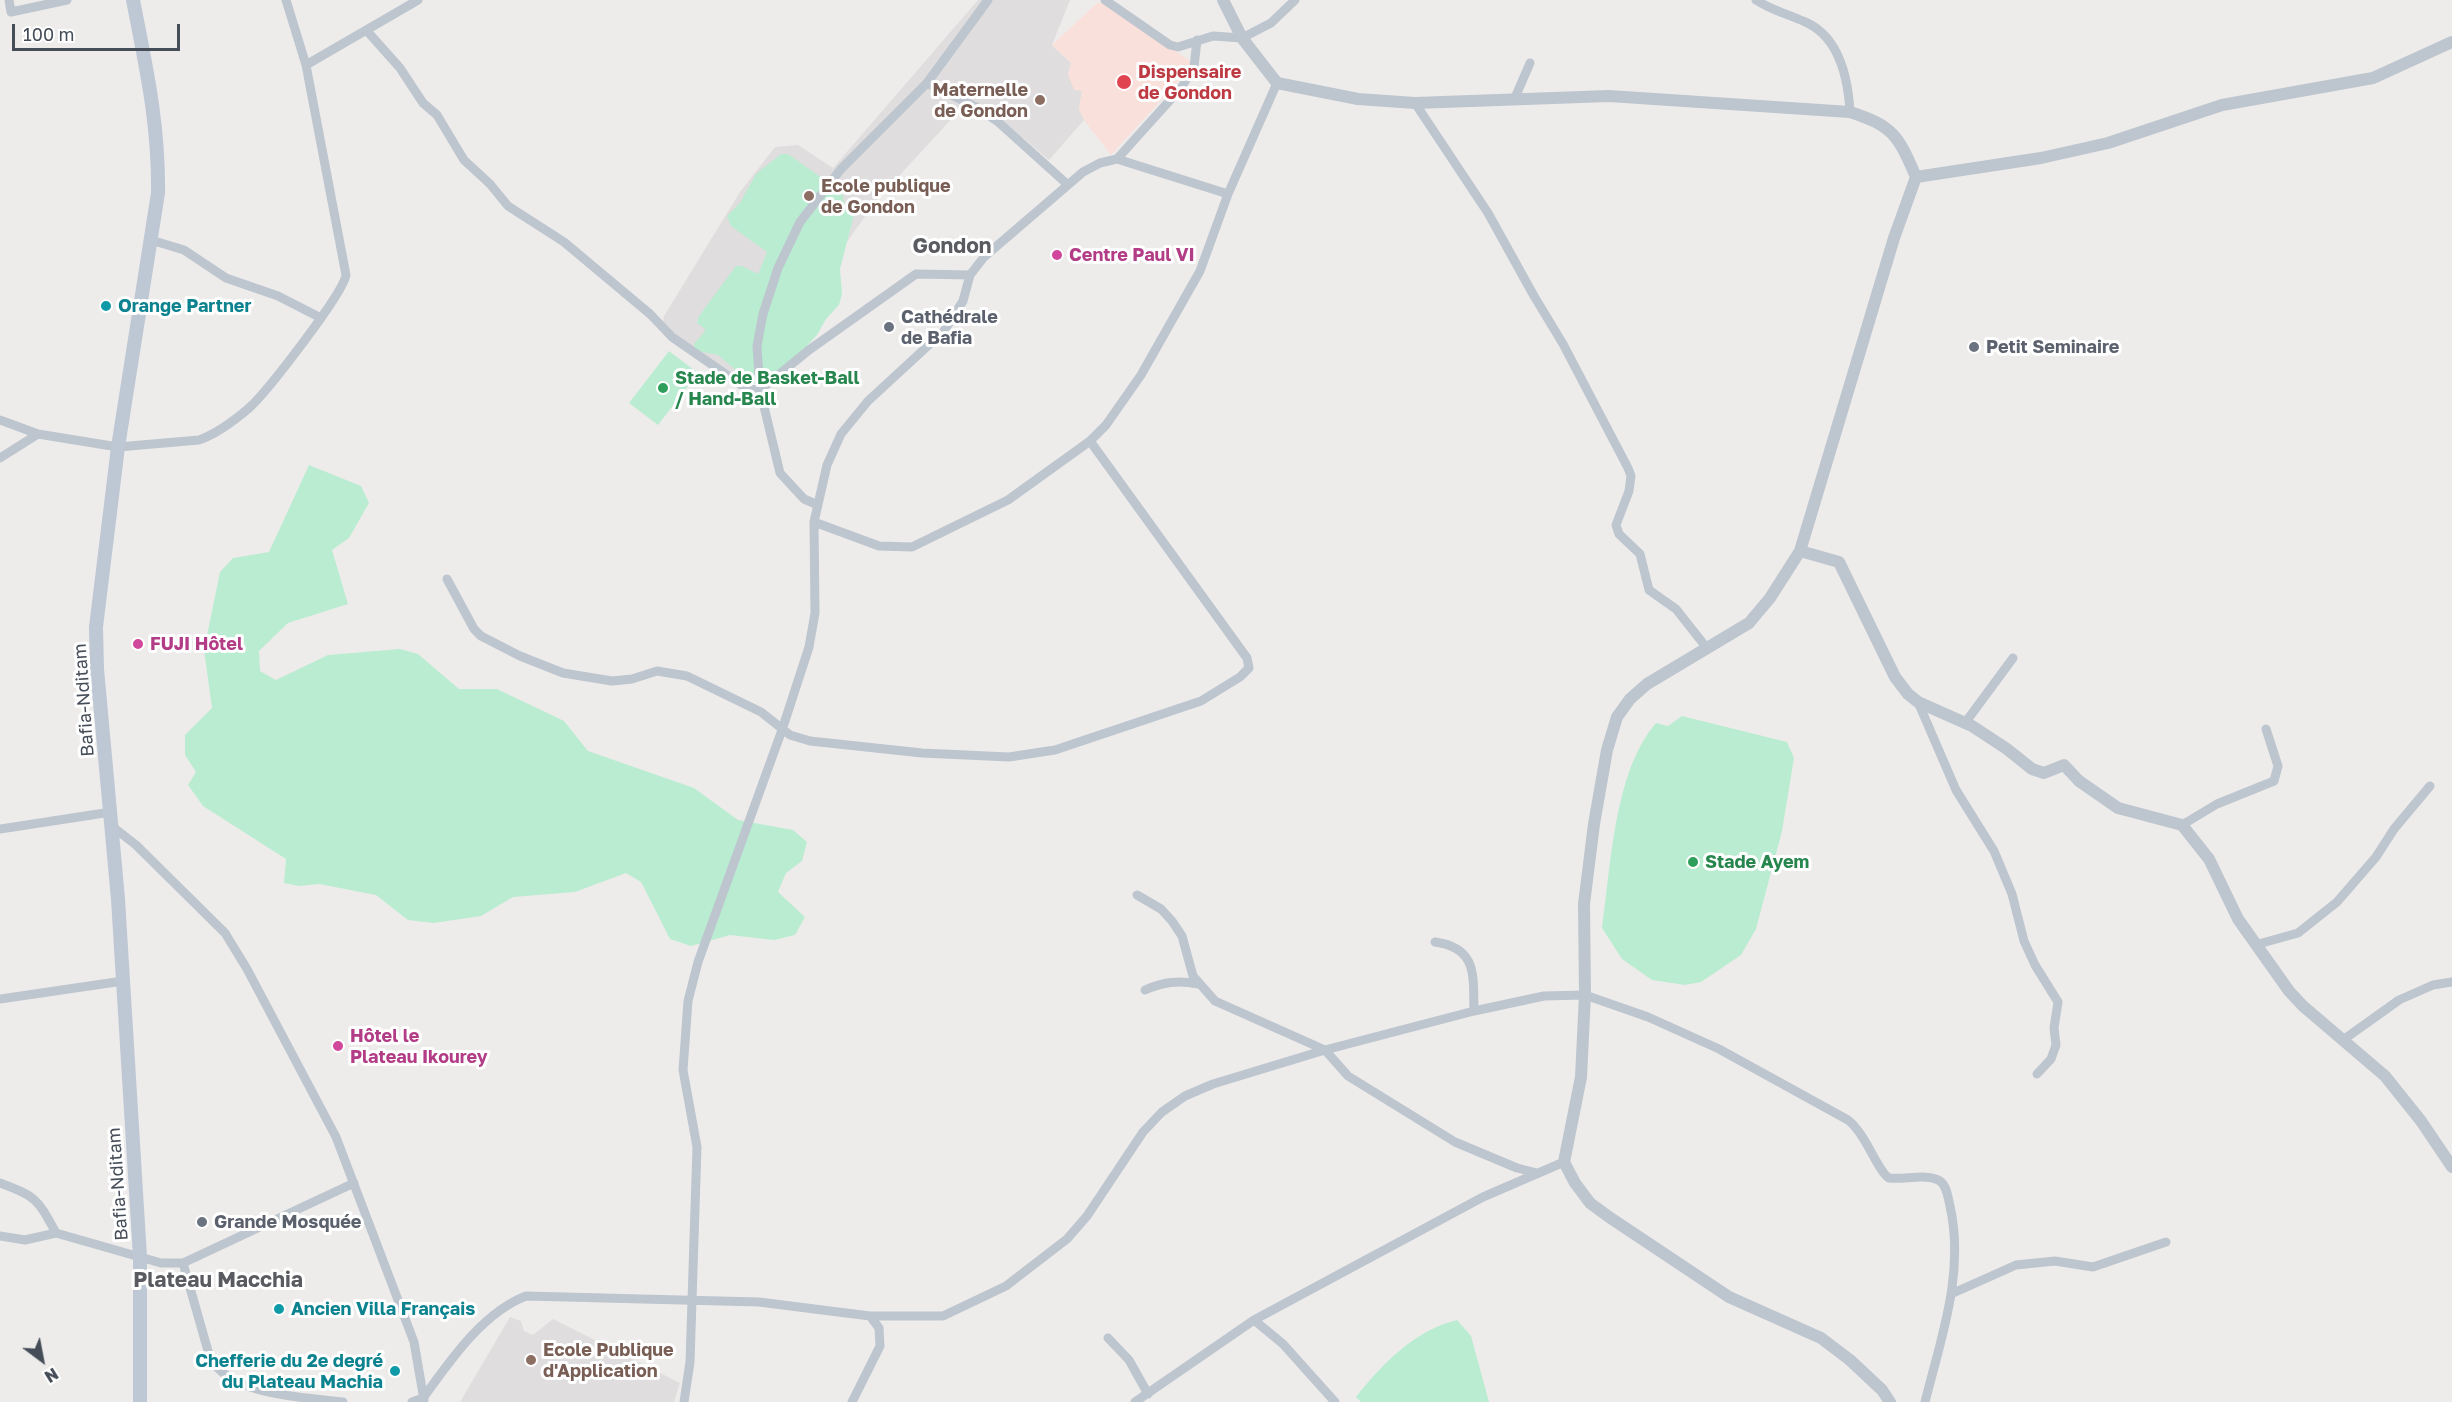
<!DOCTYPE html>
<meta charset="utf-8">
<style>
body{margin:0}
#map{position:relative;width:2452px;height:1402px;overflow:hidden;background:#eeeceb;font-family:"Golos Text",sans-serif}
canvas{display:block}
.north{position:absolute;left:12px;top:1330px;width:60px;height:60px;-webkit-text-stroke:4px #fff;paint-order:stroke;rotate:148deg;font-size:16px;font-weight:700;line-height:24px;text-align:center;color:#454d58}
.north::after{content:'';display:block;margin:auto;width:21px;height:27px;background:#454d58;clip-path:polygon(50% 0,100% 100%,50% 72%,0 100%)}
.scale{position:absolute;left:12px;top:24px;width:168px;height:27px;box-sizing:border-box;border:3px solid #454d58;border-top:0;padding-left:8px;font-size:18px;line-height:21px;white-space:nowrap;color:#454d58;-webkit-text-stroke:4px #fff;paint-order:stroke}
</style>
<div id="map">
<canvas width="2452" height="1402"></canvas>
<div class="north">N</div>
<div class="scale">100 m</div>
</div>
<script>
const g = document.querySelector('canvas').getContext('2d');
g.lineJoin = 'round';
function fillPath(path, color) { g.fillStyle = color; g.fill(path, 'evenodd'); }
function strokePath(path, color, width, dash) { g.strokeStyle = color; g.lineWidth = width; g.lineCap = dash ? 'butt' : 'round'; g.setLineDash(dash || []); g.stroke(path); }
function label(font, color, halo, rows, align = 'center') {
  g.font = font + ' "Golos Text",sans-serif'; g.lineWidth = 6; g.setLineDash([]); g.textBaseline = 'middle'; g.strokeStyle = halo; g.fillStyle = color; for (const [text, x, y, turn = 0] of rows) {
    g.save(); g.translate(x, y); g.rotate((+turn || 0) * Math.PI / 180); g.textAlign = isNaN(turn) ? turn : align; if (halo) g.strokeText(text, 0, 0); g.fillText(text, 0, 0); g.restore();
  }
}
fillPath(new Path2D(`
 M 978,0 L 1070,0 L 1052,45 L 1071,63 L 1068,75 L 1082,91 L 1079,109 L 1084,120 L 1049,160 L 990,110 L 969,100 L 876,201 L 746,384 L 662,325 L 664,316 L 740,192 L 775,147 L 798,145 L 833,168 Z
 M 510,1317 L 521,1321 L 524,1331 L 533,1335 L 553,1319 L 680,1383 L 674,1402 L 460,1402 Z`), '#dfdddd');
fillPath(new Path2D(`
 M 1097,3 L 1108,4 L 1194,64 L 1111,155 L 1084,120 L 1079,109 L 1082,91 L 1074,90 L 1068,75 L 1071,63 L 1052,45 Z`), '#f9e0db');
fillPath(new Path2D(`
 M 781,154 L 788,154 L 819,176 L 837,181 L 841,185 L 844,203 L 856,207 L 840,269 L 842,294 L 839,305 L 826,319 L 817,335 L 767,389 L 750,382 L 718,355 L 694,350 L 694,344 L 706,330 L 697,323 L 699,316 L 736,266 L 742,266 L 758,274 L 767,252 L 731,226 L 727,216 L 740,203 L 756,174 Z
 M 669,351 L 698,373 L 658,425 L 629,403 Z
 M 309,465 L 361,486 L 369,503 L 349,538 L 332,550 L 348,604 L 288,623 L 259,651 L 260,671 L 276,680 L 328,655 L 400,649 L 418,654 L 459,689 L 497,689 L 564,721 L 588,751 L 694,788 L 738,820 L 793,830 L 807,842 L 802,861 L 786,873 L 778,892 L 805,917 L 795,935 L 774,940 L 730,935 L 691,946 L 670,939 L 641,882 L 626,873 L 575,892 L 513,897 L 481,916 L 434,923 L 408,920 L 376,895 L 319,884 L 299,886 L 284,883 L 286,859 L 203,806 L 188,785 L 196,772 L 185,755 L 185,735 L 212,708 L 204,650 L 220,572 L 233,558 L 269,552 Z
 M 1682,716 L 1787,742 L 1794,758 L 1782,831 L 1756,929 L 1741,955 L 1701,982 L 1685,985 L 1652,980 L 1622,959 L 1602,928 C 1611,866 1614,771 1656,723 L 1668,726 Z
 M 1457,1320 L 1471,1336 L 1489,1402 L 1361,1402 L 1356,1397 C 1382,1364 1415,1330 1457,1320 Z`), '#baecd1');
strokePath(new Path2D(`
 M 9,0 L 11,12 L 67,0
 M 286,0 L 306,65
 M 1105,0 L 1170,45 L 1178,47 L 1213,36 L 1242,38 L 1271,23 L 1295,0
 M 1756,0 C 1771,10 1787,14 1803,21 C 1839,35 1848,77 1850,112
 M 367,31 L 400,68 L 423,103 L 437,115 L 464,160 L 490,184 L 508,206 L 564,242 L 650,314 L 672,337 L 747,389 L 760,390 L 809,350 L 916,274 L 970,275
 M 927,83 L 978,108 L 997,121 L 1067,184
 M 1514,100 L 1530,63
 M 1415,103 L 1488,213 L 1534,296 L 1563,344 L 1628,468 L 1631,476 L 1629,491 L 1616,525 L 1619,534 L 1640,554 L 1649,590 L 1676,609 L 1706,647
 M 1117,159 L 1181,88 L 1194,67 L 1197,40
 M 151,240 L 184,250 L 226,278 L 278,296 L 321,318
 M 0,420 L 38,434 L 118,447 L 199,440 C 216,434 235,420 249,408 C 266,393 343,294 346,275 L 306,65 L 418,0
 M 0,458 L 38,434
 M 818,505 L 804,499 L 780,473 L 760,390 L 757,346 L 763,314 L 778,268 L 800,222 L 841,169 L 927,83 L 988,0
 M 814,522 L 879,546 L 912,547 L 1008,500 L 1090,441 L 1106,425 L 1141,375 L 1200,271 L 1228,194
 M 447,579 L 474,629 L 481,636 L 520,656 L 563,673 L 612,681 L 632,679 L 657,671 L 687,676 L 761,712 L 790,735 L 810,741 L 922,753 L 1009,757 L 1055,750 L 1201,701 L 1240,677 L 1249,668 L 1247,658 L 1090,441
 M 1918,702 L 1956,790 L 1994,851 L 2012,894 L 2024,941 L 2035,965 L 2058,1002 L 2054,1028 L 2056,1045 L 2051,1059 L 2037,1074
 M 1965,723 L 2013,658
 M 2182,825 L 2217,804 L 2274,781 L 2278,766 L 2266,729
 M 113,827 L 136,845 L 225,933 L 247,969 L 336,1137 L 414,1342 L 424,1400
 M 0,829 L 111,812
 M 1137,895 L 1161,909 L 1172,921 L 1182,936 L 1193,976 L 1215,1001 L 1325,1050 L 1348,1076 L 1455,1142 L 1517,1168 L 1537,1173
 M 1435,942 C 1478,948 1473,976 1474,1011
 M 2255,945 L 2298,933 L 2337,902 L 2376,857 L 2394,829 L 2430,786
 M 1145,990 C 1163,982 1178,980 1198,984
 M 0,999 L 123,981
 M 2343,1040 L 2399,1000 L 2433,985 L 2452,982
 M 0,1183 C 37,1197 37,1198 56,1233
 M 0,1236 L 25,1240 L 56,1233 L 161,1263 L 183,1263 L 354,1183
 M 183,1263 L 210,1358 C 232,1396 303,1397 343,1402
 M 1951,1294 L 2016,1265 L 2055,1261 L 2093,1267 L 2166,1242
 M 1254,1320 L 1283,1344 L 1335,1402
 M 1108,1338 L 1129,1360 L 1148,1394
 M 412,1402 L 423,1398 C 450,1361 482,1313 526,1296 L 759,1302 L 870,1316 L 943,1316 L 1006,1286 L 1067,1239 L 1087,1216 L 1143,1132 L 1162,1112 L 1185,1096 L 1213,1084 L 1325,1050 L 1474,1011 L 1544,996 L 1585,995 L 1648,1017 L 1719,1049 L 1848,1120 C 1866,1134 1878,1172 1889,1178 C 1904,1180 1928,1173 1940,1181 C 1947,1186 1948,1198 1950,1206 C 1965,1273 1941,1338 1925,1402
 M 684,1402 L 690,1362 L 697,1147 L 683,1070 L 688,1001 L 698,962 L 782,730 L 809,647 L 815,613 L 814,522 L 827,465 L 841,434 L 868,401 L 944,331 L 963,301 L 970,275 L 984,257 L 1083,172 L 1100,163 L 1117,159 L 1228,194 L 1277,83
 M 852,1402 L 880,1346 L 879,1328 L 870,1316
 M 1135,1402 L 1254,1320 L 1483,1197 L 1564,1162`), '#bdc5ce', 9);
strokePath(new Path2D(`
 M 1223,0 L 1242,38 L 1277,83 L 1358,99 L 1415,103 L 1609,96 L 1850,112 C 1893,126 1898,135 1916,177 L 1894,238 L 1800,551 L 1770,598 L 1749,623 L 1647,684 L 1630,699 L 1617,717 L 1607,750 L 1594,824 L 1584,904 L 1585,995 L 1581,1077 L 1564,1162 L 1575,1183 L 1590,1203 L 1609,1217 L 1729,1297 L 1821,1338 L 1850,1360 L 1882,1390 L 1890,1402
 M 1916,177 L 2041,158 L 2108,143 L 2222,105 L 2373,78 L 2452,42
 M 1800,551 L 1839,562 L 1895,677 L 1908,694 L 1918,702 L 1972,726 L 2007,749 L 2032,769 L 2044,773 L 2064,765 L 2079,781 L 2118,808 L 2182,825 L 2209,859 L 2238,919 L 2289,991 L 2303,1006 L 2385,1076 L 2421,1121 L 2452,1167`), '#bdc5ce', 12);
strokePath(new Path2D(`
 M 133,0 C 146,67 159,124 158,193 L 118,447 L 96,627 L 97,669 L 118,899 L 140,1257 L 140,1402`), '#bec7d4', 14);
for (const [x, y, r, color] of [
 [1124,82,8,"#e0444e"],
 [1040,100,6,"#8d6e63"],
 [809,196,6,"#8d6e63"],
 [1057,255,6,"#d1479c"],
 [106,306,6,"#0f9aa8"],
 [889,327,6,"#6b7280"],
 [1974,347,6,"#6b7280"],
 [663,388,6,"#2e9e5b"],
 [138,644,6,"#d1479c"],
 [1693,862,6,"#2e9e5b"],
 [338,1046,6,"#d1479c"],
 [202,1222,6,"#6b7280"],
 [279,1309,6,"#0f9aa8"],
 [531,1360,6,"#8d6e63"],
 [395,1371,6,"#0f9aa8"]
]) { const dot = new Path2D(); dot.arc(x, y, r, 0, 2 * Math.PI); g.fillStyle = color; g.fill(dot); strokePath(dot, '#fff', 2); }
label('bold 18px', '#be3a42', '#fff', [
 ["Dispensaire",1138,72],
 ["de Gondon",1138,93]
], 'left');
label('bold 18px', '#785e54', '#fff', [
 ["Maternelle",1028,90,"right"],
 ["de Gondon",1028,111,"right"],
 ["Ecole publique",821,186],
 ["de Gondon",821,207],
 ["Ecole Publique",543,1350],
 ["d'Application",543,1371]
], 'left');
label('bold 18px', '#b23c85', '#fff', [
 ["Centre Paul VI",1069,255],
 ["FUJI Hôtel",150,644],
 ["Hôtel le",350,1036],
 ["Plateau Ikourey",350,1057]
], 'left');
label('bold 18px', '#0d838f', '#fff', [
 ["Orange Partner",118,306],
 ["Ancien Villa Français",291,1309],
 ["Chefferie du 2e degré",383,1361,"right"],
 ["du Plateau Machia",383,1382,"right"]
], 'left');
label('bold 18px', '#5b616d', '#fff', [
 ["Cathédrale",901,317],
 ["de Bafia",901,338],
 ["Petit Seminaire",1986,347],
 ["Grande Mosquée",214,1222]
], 'left');
label('bold 18px', '#27864d', '#fff', [
 ["Stade de Basket-Ball",675,378],
 ["/ Hand-Ball",675,399],
 ["Stade Ayem",1705,862]
], 'left');
label('18px', '#454d58', '#fff', [
 ["Bafia-Nditam",84,700,-94],
 ["Bafia-Nditam",118,1184,-94]
]);
label('bold 21px', '#595b60', '#fff', [
 ["Gondon",952,246],
 ["Plateau Macchia",218,1280]
]);
</script>
